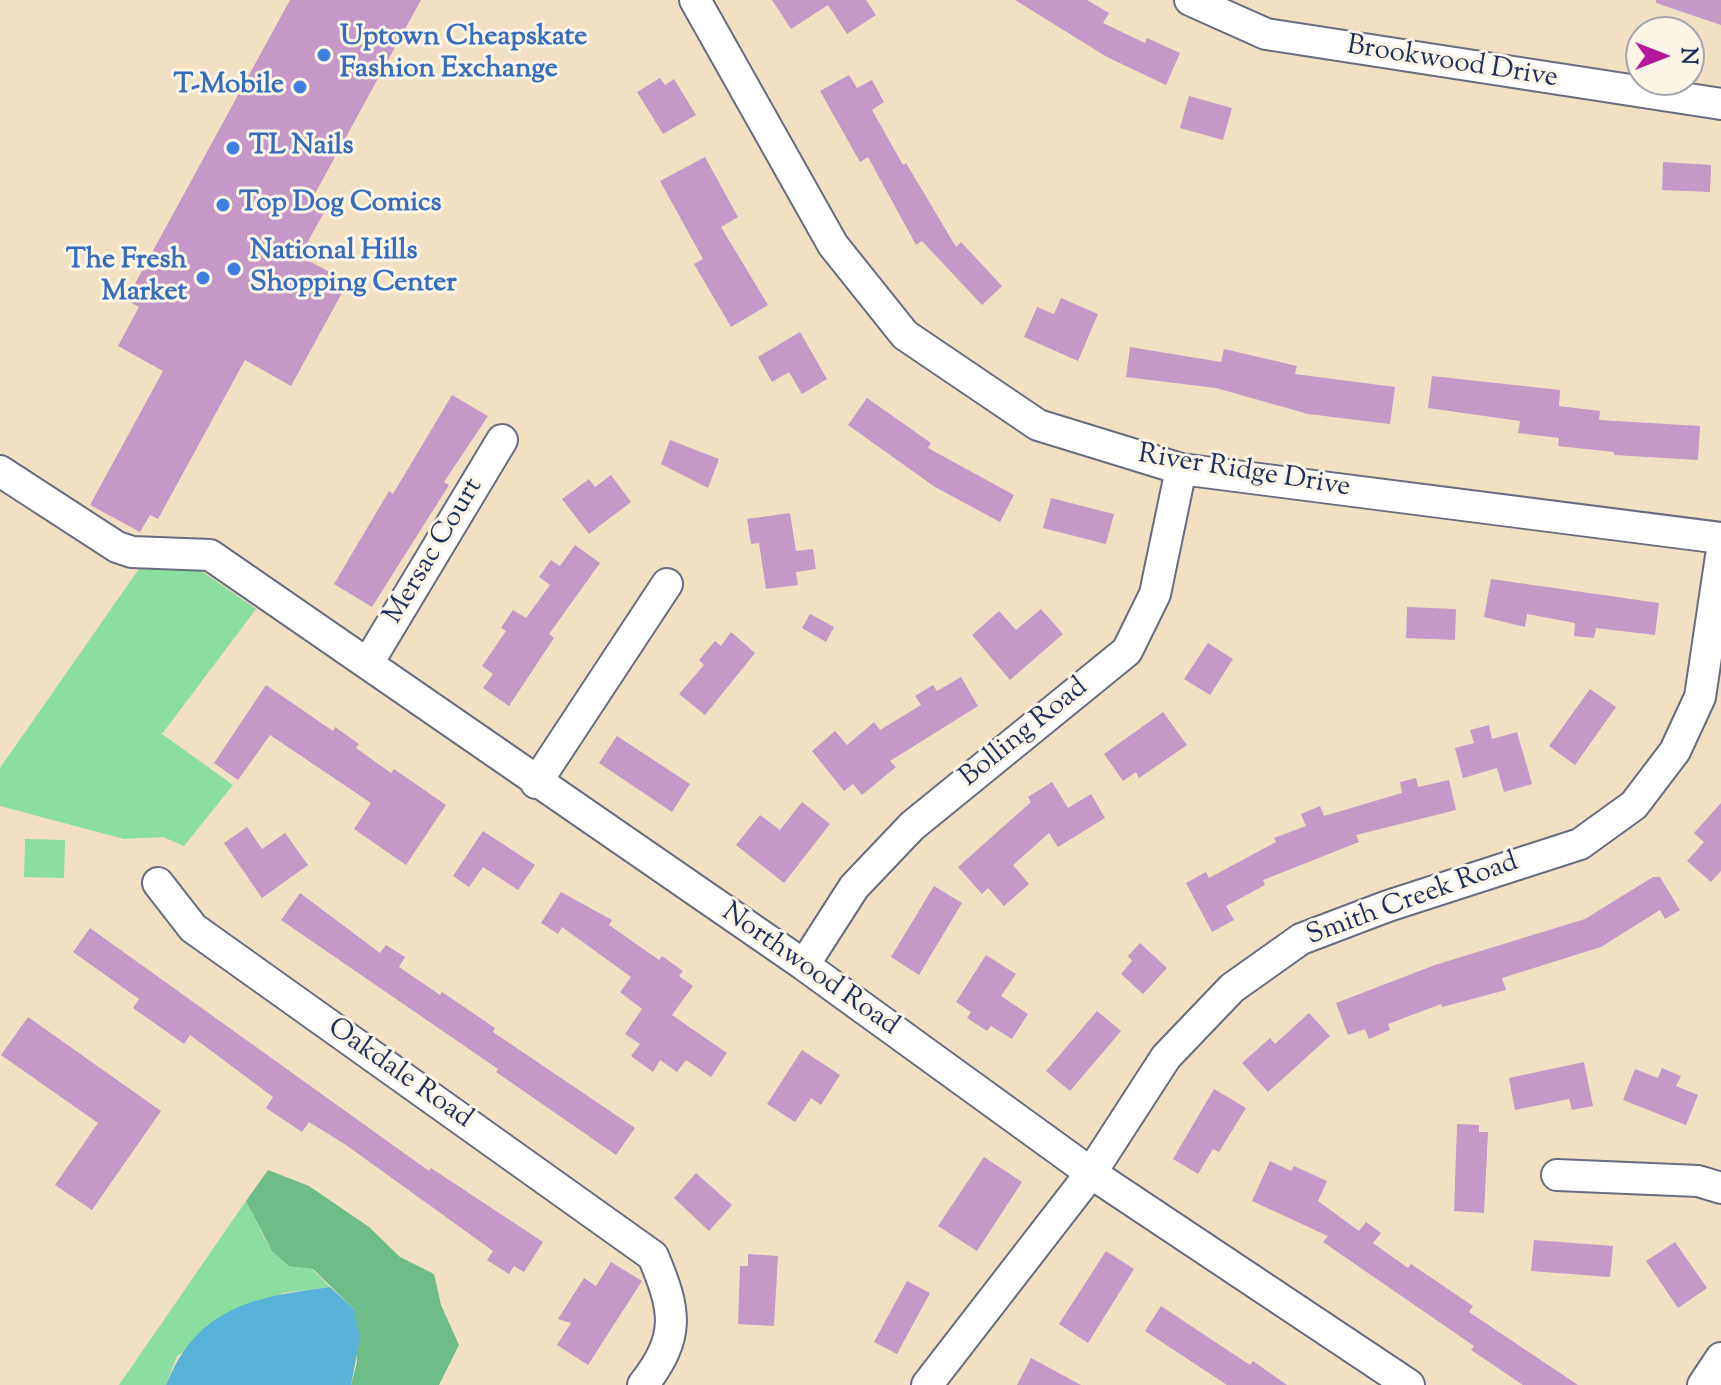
<!DOCTYPE html>
<style>
body{margin:0}
#map{position:relative;width:1721px;height:1385px;overflow:hidden;background:#f2e0c2;font-family:"Sorts Mill Goudy",serif}
canvas{display:block}
.north{position:absolute;left:1625px;top:16px;width:80px;height:80px;box-sizing:border-box;background:#fcf5e5;border:2px solid #a2a6af;border-radius:50%;rotate:90deg;font-size:22px;font-weight:700;line-height:32px;text-align:center;color:#1b2f5e}
.north::after{content:'';display:block;margin:auto;width:28px;height:36px;background:#b5179e;clip-path:polygon(50% 0,100% 100%,50% 72%,0 100%)}
</style>
<div id="map">
<canvas width="1721" height="1385"></canvas>
<div class="north">N</div>
</div>
<script>
const g = document.querySelector('canvas').getContext('2d');
g.lineJoin = 'round';
function fillPath(path, color) { g.fillStyle = color; g.fill(path, 'evenodd'); }
function strokePath(path, color, width, dash) { g.strokeStyle = color; g.lineWidth = width; g.lineCap = dash ? 'butt' : 'round'; g.setLineDash(dash || []); g.stroke(path); }
function label(font, color, halo, rows, align = 'center') {
  g.font = font + ' "Sorts Mill Goudy",serif'; g.lineWidth = 6; g.setLineDash([]); g.textBaseline = 'middle'; g.strokeStyle = halo; g.fillStyle = color; for (const [text, x, y, turn = 0] of rows) {
    g.save(); g.translate(x, y); g.rotate((+turn || 0) * Math.PI / 180); g.textAlign = isNaN(turn) ? turn : align; if (halo) g.strokeText(text, 0, 0); g.fillText(text, 0, 0); g.restore();
  }
}
fillPath(new Path2D(`
 M 190,563 L 256,609 L 162,734 L 233,785 L 184,846 L 163,837 L 124,839 L 0,806 L 0,768 L 141,566 Z
 M 25,839 L 65,840 L 64,878 L 24,877 Z
 M 246,1201 C 266,1236 267,1264 312,1269 L 330,1287 L 283,1293 L 177,1356 L 166,1385 L 119,1385 Z`), '#89dea0');
fillPath(new Path2D(`
 M 268,1170 L 309,1186 L 369,1227 L 400,1257 L 434,1274 L 441,1305 L 459,1345 L 439,1385 L 351,1385 L 357,1362 L 354,1309 L 313,1269 L 289,1266 L 272,1251 L 246,1201 Z`), '#6ebd86');
fillPath(new Path2D(`
 M 330,1287 L 354,1309 L 360,1338 L 351,1385 L 166,1385 C 197,1307 254,1297 330,1287 Z`), '#59b2d7');
fillPath(new Path2D(`
 M 290,0 L 421,0 L 312,199 L 327,207 L 300,256 L 348,282 L 291,386 L 245,360 L 158,519 L 150,515 L 140,532 L 90,505 L 163,371 L 118,346 L 139,307 L 126,300 Z
 M 772,0 L 866,0 L 876,15 L 847,34 L 828,5 L 791,29 Z
 M 1015,0 L 1087,0 L 1109,13 L 1103,23 L 1145,43 L 1147,38 L 1180,53 L 1166,85 L 1107,57 Z
 M 1656,0 L 1721,0 L 1721,25 L 1656,3 Z
 M 849,75 L 857,88 L 872,80 L 884,102 L 872,110 L 903,165 L 906,163 L 956,247 L 961,242 L 1002,286 L 982,305 L 922,241 L 916,245 L 868,157 L 860,162 L 820,91 Z
 M 660,78 L 665,85 L 674,79 L 696,115 L 663,134 L 637,92 Z
 M 1189,96 L 1232,108 L 1223,140 L 1180,128 Z
 M 705,157 L 738,217 L 721,227 L 768,305 L 731,327 L 694,264 L 703,259 L 660,181 Z
 M 1663,162 L 1711,165 L 1710,192 L 1662,190 Z
 M 1061,298 L 1098,314 L 1078,361 L 1024,337 L 1037,307 L 1054,314 Z
 M 800,332 L 827,379 L 802,394 L 789,372 L 772,382 L 758,357 Z
 M 1130,347 L 1221,362 L 1224,349 L 1297,366 L 1295,374 L 1395,387 L 1390,424 L 1308,414 L 1216,388 L 1126,377 Z
 M 1432,376 L 1560,390 L 1559,406 L 1600,411 L 1599,420 L 1700,426 L 1698,460 L 1614,455 L 1614,452 L 1558,446 L 1559,438 L 1518,433 L 1520,421 L 1428,408 Z
 M 452,395 L 488,416 L 444,482 L 449,485 L 372,607 L 334,584 L 389,491 L 393,494 Z
 M 867,398 L 931,443 L 928,448 L 1014,495 L 1000,522 L 935,487 L 848,425 Z
 M 670,440 L 719,459 L 708,488 L 661,464 Z
 M 611,475 L 631,502 L 589,534 L 562,499 L 589,479 L 595,487 Z
 M 1051,498 L 1114,514 L 1106,544 L 1043,528 Z
 M 790,513 L 796,551 L 813,549 L 816,569 L 796,572 L 798,585 L 766,589 L 759,543 L 751,544 L 747,519 Z
 M 575,545 L 600,563 L 549,634 L 554,638 L 509,706 L 483,688 L 493,674 L 482,666 L 506,631 L 501,628 L 513,610 L 526,618 L 550,585 L 539,577 L 551,560 L 560,566 Z
 M 1491,579 L 1659,603 L 1655,635 L 1596,628 L 1594,638 L 1574,636 L 1575,623 L 1527,614 L 1525,627 L 1484,617 Z
 M 1407,607 L 1456,609 L 1455,640 L 1406,638 Z
 M 1041,609 L 1063,634 L 1010,680 L 972,635 L 999,611 L 1016,630 Z
 M 810,614 L 834,627 L 826,642 L 802,628 Z
 M 731,632 L 755,653 L 705,715 L 679,694 L 704,665 L 699,660 L 715,641 L 721,646 Z
 M 1208,643 L 1233,659 L 1210,695 L 1184,679 Z
 M 961,677 L 978,706 L 890,761 L 896,767 L 862,795 L 853,784 L 844,791 L 812,751 L 835,731 L 847,745 L 874,722 L 880,730 L 921,705 L 915,696 L 933,685 L 937,691 Z
 M 266,685 L 333,731 L 335,727 L 359,744 L 356,748 L 391,773 L 394,769 L 446,805 L 406,865 L 354,829 L 371,803 L 270,735 L 238,780 L 214,763 Z
 M 1590,689 L 1616,707 L 1575,765 L 1549,746 Z
 M 1163,712 L 1187,745 L 1139,778 L 1136,772 L 1123,781 L 1104,754 Z
 M 1489,725 L 1492,739 L 1517,732 L 1532,784 L 1504,792 L 1497,768 L 1463,778 L 1455,748 L 1474,743 L 1470,730 Z
 M 617,736 L 690,784 L 672,812 L 599,763 Z
 M 1416,778 L 1418,787 L 1449,780 L 1456,810 L 1356,835 L 1359,842 L 1263,880 L 1265,885 L 1226,906 L 1234,920 L 1212,932 L 1186,883 L 1206,872 L 1209,878 L 1276,842 L 1274,838 L 1306,826 L 1301,814 L 1320,806 L 1324,816 L 1402,793 L 1400,782 Z
 M 1052,782 L 1068,808 L 1091,794 L 1105,818 L 1058,847 L 1049,833 L 1013,865 L 1029,884 L 1004,906 L 988,888 L 982,894 L 958,867 L 1031,802 L 1028,797 Z
 M 802,802 L 830,824 L 784,883 L 736,845 L 760,815 L 780,830 Z
 M 1721,803 L 1721,871 L 1711,882 L 1687,861 L 1704,842 L 1694,833 Z
 M 247,827 L 262,849 L 285,833 L 308,865 L 262,898 L 224,843 Z
 M 483,831 L 535,865 L 518,890 L 483,867 L 469,887 L 453,876 Z
 M 1653,877 L 1660,877 L 1680,910 L 1665,919 L 1660,910 L 1601,947 L 1502,978 L 1506,990 L 1442,1007 L 1441,1004 L 1388,1024 L 1390,1030 L 1369,1039 L 1365,1029 L 1348,1035 L 1336,1003 L 1435,965 L 1585,919 Z
 M 934,886 L 962,903 L 919,975 L 891,957 Z
 M 561,892 L 612,920 L 609,925 L 659,960 L 662,956 L 683,971 L 679,976 L 693,986 L 672,1015 L 727,1053 L 711,1077 L 686,1060 L 677,1072 L 660,1060 L 653,1072 L 631,1056 L 640,1044 L 625,1034 L 642,1009 L 620,992 L 631,977 L 562,927 L 558,934 L 541,923 Z
 M 300,893 L 380,953 L 386,945 L 405,957 L 399,967 L 440,995 L 442,992 L 495,1028 L 493,1032 L 635,1128 L 616,1155 L 496,1072 L 498,1069 L 281,920 Z
 M 90,928 L 429,1171 L 431,1168 L 543,1242 L 524,1272 L 514,1266 L 509,1274 L 487,1260 L 493,1251 L 346,1145 L 309,1122 L 302,1132 L 266,1108 L 273,1097 L 190,1035 L 184,1044 L 133,1008 L 139,999 L 73,952 Z
 M 1140,943 L 1167,968 L 1143,994 L 1121,974 L 1132,961 L 1128,956 Z
 M 986,955 L 1016,974 L 1001,996 L 1028,1014 L 1012,1039 L 991,1026 L 987,1031 L 967,1018 L 971,1012 L 956,1002 Z
 M 1097,1011 L 1121,1031 L 1070,1091 L 1046,1071 Z
 M 1309,1013 L 1330,1036 L 1268,1092 L 1242,1063 L 1270,1038 L 1275,1044 Z
 M 28,1017 L 161,1111 L 92,1210 L 55,1185 L 98,1123 L 1,1055 Z
 M 802,1050 L 840,1075 L 821,1105 L 811,1098 L 795,1122 L 767,1104 Z
 M 1584,1062 L 1593,1106 L 1572,1110 L 1569,1099 L 1515,1110 L 1509,1078 Z
 M 1662,1068 L 1681,1076 L 1676,1086 L 1698,1095 L 1686,1125 L 1623,1100 L 1635,1069 L 1658,1078 Z
 M 1214,1089 L 1246,1108 L 1219,1152 L 1213,1149 L 1198,1174 L 1173,1159 Z
 M 1457,1124 L 1479,1125 L 1479,1132 L 1488,1132 L 1484,1213 L 1454,1211 Z
 M 984,1157 L 1022,1182 L 977,1251 L 938,1226 Z
 M 1270,1161 L 1291,1171 L 1294,1166 L 1327,1181 L 1318,1201 L 1359,1231 L 1366,1222 L 1381,1233 L 1373,1243 L 1408,1268 L 1411,1264 L 1473,1306 L 1469,1312 L 1578,1385 L 1523,1385 L 1471,1350 L 1474,1346 L 1323,1242 L 1328,1236 L 1252,1201 Z
 M 696,1173 L 732,1205 L 709,1231 L 674,1198 Z
 M 1534,1240 L 1613,1246 L 1610,1277 L 1531,1271 Z
 M 1675,1242 L 1707,1288 L 1678,1308 L 1646,1261 Z
 M 1106,1251 L 1134,1269 L 1088,1343 L 1059,1324 Z
 M 748,1254 L 778,1256 L 774,1326 L 738,1324 L 740,1266 L 748,1266 Z
 M 611,1262 L 642,1281 L 588,1365 L 557,1345 L 571,1323 L 558,1319 L 584,1278 L 596,1286 Z
 M 907,1281 L 930,1293 L 897,1354 L 874,1342 Z
 M 1161,1306 L 1250,1365 L 1253,1361 L 1287,1385 L 1227,1385 L 1145,1331 Z
 M 1031,1358 L 1081,1385 L 1017,1385 Z`), '#c598c8');
const minor = new Path2D(`
 M 695,0 L 833,245 L 905,335 L 1038,425 L 1181,469 L 1721,538
 M 1190,0 L 1266,34 L 1721,104
 M 0,471 L 117,547 L 132,552 L 210,555 L 804,965 L 1091,1173 L 1409,1385
 M 368,663 L 502,440
 M 536,783 L 667,584
 M 158,883 L 193,928 L 653,1256 C 676,1311 681,1336 643,1385
 M 804,965 L 854,887 L 912,826 L 1127,651 L 1155,594 L 1181,469
 M 1557,1175 L 1698,1181 L 1721,1188
 M 927,1385 L 1091,1173 L 1166,1057 L 1232,988 L 1301,939 L 1388,906 L 1580,844 L 1634,805 L 1675,751 L 1700,697 L 1721,556
 M 1703,1385 L 1721,1358`);
strokePath(minor, '#666d81', 34);
strokePath(minor, '#fff', 30);
for (const [x, y, r, color] of [
 [324,55,8,"#3f7fe0"],
 [300,87,8,"#3f7fe0"],
 [233,148,8,"#3f7fe0"],
 [223,205,8,"#3f7fe0"],
 [234,269,8,"#3f7fe0"],
 [203,278,8,"#3f7fe0"]
]) { const dot = new Path2D(); dot.arc(x, y, r, 0, 2 * Math.PI); g.fillStyle = color; g.fill(dot); strokePath(dot, '#fcf5e5', 3); }
label('bold 28px', '#366cbe', '#fcf5e5', [
 ["Uptown Cheapskate",340,39],
 ["Fashion Exchange",340,71],
 ["T-Mobile",284,87,"right"],
 ["TL Nails",249,148],
 ["Top Dog Comics",239,205],
 ["National Hills",250,253],
 ["Shopping Center",250,285],
 ["The Fresh",187,262,"right"],
 ["Market",187,294,"right"]
], 'left');
label('28px', '#1b2f5e', '#fcf5e5', [
 ["Brookwood Drive",1452,64,9],
 ["River Ridge Drive",1244,473,9],
 ["Mersac Court",435,552,-59],
 ["Bolling Road",1025,734,-39],
 ["Smith Creek Road",1413,901,-20],
 ["Northwood Road",809,971,35],
 ["Oakdale Road",399,1075,35]
]);
</script>
